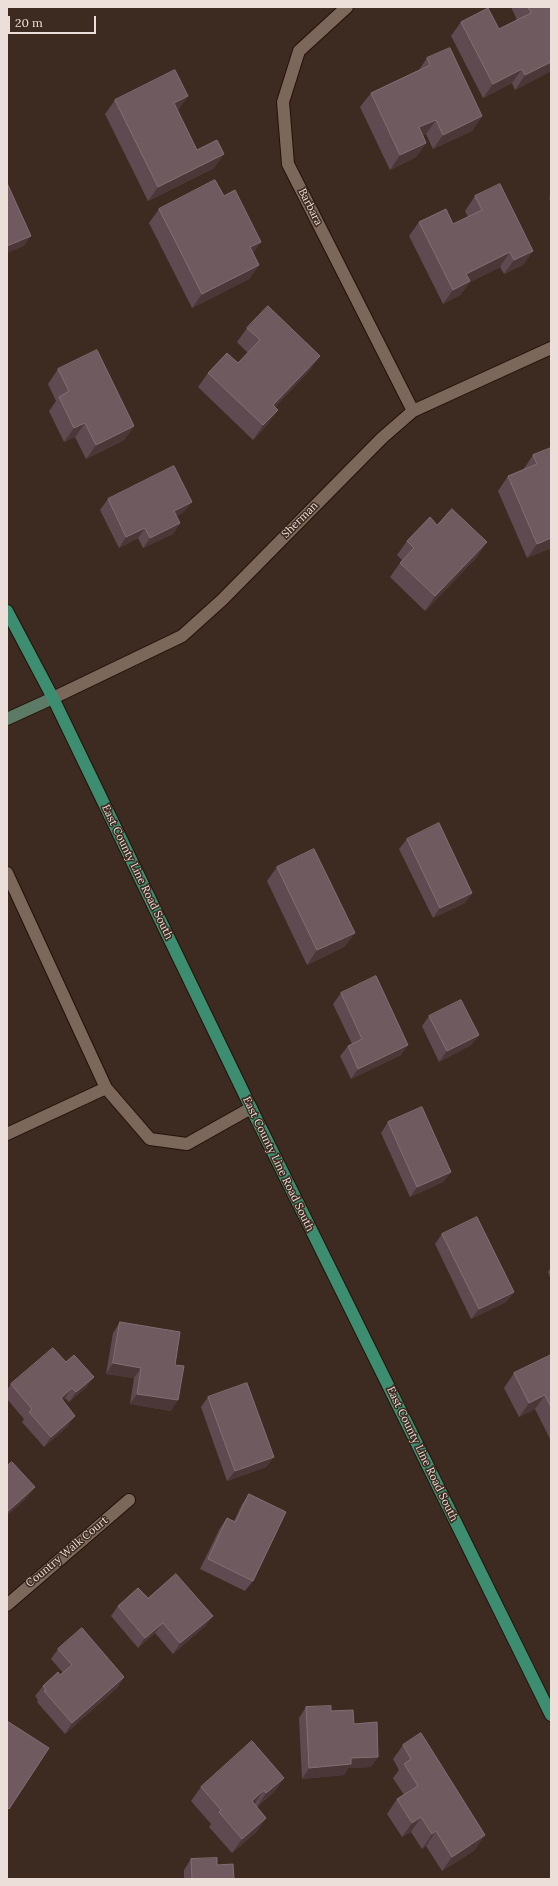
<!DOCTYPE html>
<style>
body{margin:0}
#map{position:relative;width:558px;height:1886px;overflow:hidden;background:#3d2a20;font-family:Lora,serif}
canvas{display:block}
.frame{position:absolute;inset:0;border:8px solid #ecdfd9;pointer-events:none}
.scale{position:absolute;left:8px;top:16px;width:88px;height:18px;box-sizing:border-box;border:2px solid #ecdfd9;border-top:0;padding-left:5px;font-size:12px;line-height:14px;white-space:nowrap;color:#ecdfd9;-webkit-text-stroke:3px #3d2a20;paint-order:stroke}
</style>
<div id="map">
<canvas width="558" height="1886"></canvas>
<div class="frame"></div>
<div class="scale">20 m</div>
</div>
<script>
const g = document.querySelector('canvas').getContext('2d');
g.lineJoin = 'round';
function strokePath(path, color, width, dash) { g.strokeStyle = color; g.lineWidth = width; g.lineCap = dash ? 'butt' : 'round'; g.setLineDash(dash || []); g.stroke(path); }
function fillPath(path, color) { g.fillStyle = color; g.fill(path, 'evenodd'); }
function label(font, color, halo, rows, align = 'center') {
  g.font = font + ' Lora,serif'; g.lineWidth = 3; g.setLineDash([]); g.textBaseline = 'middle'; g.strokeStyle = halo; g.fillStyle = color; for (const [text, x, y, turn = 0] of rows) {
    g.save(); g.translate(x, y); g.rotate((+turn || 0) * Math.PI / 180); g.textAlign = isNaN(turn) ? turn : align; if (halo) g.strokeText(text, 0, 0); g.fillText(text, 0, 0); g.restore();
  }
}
const lane = new Path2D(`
 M 7,873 L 106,1088 L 150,1139 L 187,1144 L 251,1108
 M 7,1134 L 106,1088`);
const street = new Path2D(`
 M 347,7 L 299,51 L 283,102 L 288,164 L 413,411
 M 53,698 L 182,636 L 222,600 L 382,438 L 413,411 L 551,348
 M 7,1605 L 129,1500`);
const secondary = new Path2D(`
 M 7,719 L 53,698`);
const primary = new Path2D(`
 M 7,611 L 53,698 L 251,1108 L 551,1715`);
strokePath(lane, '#231209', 14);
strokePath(street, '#231209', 14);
strokePath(secondary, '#231209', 14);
strokePath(primary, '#231209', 14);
strokePath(lane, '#7c675b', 12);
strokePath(street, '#7c675b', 12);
strokePath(secondary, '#5c7a66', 12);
strokePath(primary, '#3d8e71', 12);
fillPath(new Path2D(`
 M 511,7 L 551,7 L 551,71 L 515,90 L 512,83 L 483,98 L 451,36 L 461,22 L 499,29 L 517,20 Z
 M 427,58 L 482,116 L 472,131 L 433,149 L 426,134 L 423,135 L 426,143 L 416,157 L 390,170 L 360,107 L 371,93 L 419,70 Z
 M 115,100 L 178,111 L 197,150 L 224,154 L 214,168 L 148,201 L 105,114 Z
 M 224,196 L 261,242 L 253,253 L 259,265 L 249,279 L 192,308 L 149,223 L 159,209 Z
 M 475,196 L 533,251 L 523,265 L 504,274 L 500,267 L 470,282 L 460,295 L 443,304 L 409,236 L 419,222 L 453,224 L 468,217 L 465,211 Z
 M 551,196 L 551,203 L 549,198 Z
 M 247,328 L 310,370 L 275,407 L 268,424 L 253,440 L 198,387 L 208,373 L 238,363 L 248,353 L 237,342 Z
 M 58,369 L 134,426 L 124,440 L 86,459 L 75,437 L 64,442 L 49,411 L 56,401 L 48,384 Z
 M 551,448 L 551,548 L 527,558 L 498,491 L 508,476 L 523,470 L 533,455 Z
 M 108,499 L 184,512 L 176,516 L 180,523 L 173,534 L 143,548 L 138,538 L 119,548 L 100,510 Z
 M 437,525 L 477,557 L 425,611 L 390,577 L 402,560 L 397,555 L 407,541 Z
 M 407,839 L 472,893 L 465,903 L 433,918 L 399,849 Z
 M 277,867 L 355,933 L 344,947 L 307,965 L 267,881 Z
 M 341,993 L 401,1055 L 351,1079 L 340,1056 L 348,1046 L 352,1044 L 333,1004 Z
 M 429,1016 L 479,1035 L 471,1045 L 439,1062 L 422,1026 Z
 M 388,1122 L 451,1172 L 443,1182 L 410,1197 L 381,1133 Z
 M 442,1234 L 514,1292 L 506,1302 L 471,1319 L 435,1244 Z
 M 551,1267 L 551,1280 L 548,1272 Z
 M 120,1322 L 171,1411 L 130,1404 L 134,1378 L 106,1374 L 113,1333 Z
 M 551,1355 L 551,1438 L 550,1439 L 535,1409 L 519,1417 L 504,1388 L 514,1373 Z
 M 66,1362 L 94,1377 L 86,1387 L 69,1402 L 65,1398 L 63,1400 L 68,1426 L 44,1447 L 22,1422 L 24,1419 L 7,1399 L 7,1390 L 11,1384 Z
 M 208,1397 L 274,1457 L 266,1467 L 227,1481 L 201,1407 Z
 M 249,1494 L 253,1581 L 245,1591 L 200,1569 L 220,1528 L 227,1518 L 234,1521 L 242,1504 Z
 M 148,1598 L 213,1616 L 205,1626 L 173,1654 L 155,1633 L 138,1648 L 111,1616 L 118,1606 Z
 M 58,1649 L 124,1677 L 117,1688 L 65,1734 L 37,1702 L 38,1700 L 35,1696 L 43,1686 L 60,1675 L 63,1673 L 51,1659 Z
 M 306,1707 L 331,1711 L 354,1724 L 371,1767 L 348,1768 L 344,1775 L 302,1779 L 299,1718 Z
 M 403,1745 L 475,1850 L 442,1871 L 426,1846 L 422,1849 L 411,1832 L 402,1837 L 387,1814 L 397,1799 L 404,1795 L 393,1778 L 399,1770 L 393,1759 Z
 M 284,1778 L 274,1792 L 257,1807 L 266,1818 L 256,1832 L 232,1853 L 209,1827 L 211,1824 L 191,1801 L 201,1787 Z
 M 191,1859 L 217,1865 L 234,1879 L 184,1879 L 184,1870 Z`), '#604a51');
fillPath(new Path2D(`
 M 551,62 L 551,71 L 515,90 L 525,75 Z
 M 522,69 L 512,83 L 483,98 L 493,84 Z
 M 188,96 L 178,111 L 174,103 Z
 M 482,116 L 472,131 L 433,149 L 443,135 Z
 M 436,120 L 426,134 L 409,142 L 419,127 Z
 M 426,143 L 416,157 L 390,170 L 400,155 Z
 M 224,154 L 214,168 L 148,201 L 158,187 Z
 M 31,236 L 24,246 L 7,253 L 7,246 Z
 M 261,242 L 251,256 L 250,247 Z
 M 533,251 L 523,265 L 504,274 L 514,260 Z
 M 510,252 L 500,267 L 470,282 L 460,295 L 443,304 L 453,290 L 466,274 Z
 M 259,265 L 249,279 L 192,308 L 202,294 Z
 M 320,356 L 310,370 L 263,420 L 273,405 Z
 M 278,410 L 268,424 L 253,440 L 263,425 Z
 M 85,423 L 75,437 L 64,442 L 74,428 Z
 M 134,426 L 124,440 L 86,459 L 96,445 Z
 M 192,502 L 184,512 L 166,521 L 174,511 Z
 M 180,523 L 173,534 L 143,548 L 150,538 Z
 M 145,528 L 138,538 L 119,548 L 126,537 Z
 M 551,538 L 551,548 L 527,558 L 537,544 Z
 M 487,542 L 477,557 L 425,611 L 435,596 Z
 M 472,893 L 465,903 L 433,918 L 440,908 Z
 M 355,933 L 344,947 L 307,965 L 317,950 Z
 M 479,1035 L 471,1045 L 439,1062 L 447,1051 Z
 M 408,1045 L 401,1055 L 351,1079 L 358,1069 Z
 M 451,1172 L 443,1182 L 410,1197 L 417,1187 Z
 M 514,1292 L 506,1302 L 471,1319 L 479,1309 Z
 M 113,1363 L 141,1368 L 134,1378 L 106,1374 Z
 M 94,1377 L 86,1387 L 69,1402 L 76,1392 Z
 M 72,1388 L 65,1398 L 53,1409 L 61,1398 Z
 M 137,1394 L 178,1400 L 171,1411 L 130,1404 Z
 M 545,1395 L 535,1409 L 519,1417 L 529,1403 Z
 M 75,1416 L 68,1426 L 44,1447 L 51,1437 Z
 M 274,1457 L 266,1467 L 227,1481 L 235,1471 Z
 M 35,1487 L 27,1498 L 7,1516 L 7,1512 Z
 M 213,1616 L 205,1626 L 173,1654 L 180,1643 Z
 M 163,1623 L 155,1633 L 138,1648 L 145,1638 Z
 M 124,1677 L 117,1688 L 65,1734 L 72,1723 Z
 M 378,1757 L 371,1767 L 348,1768 L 344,1775 L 302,1779 L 309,1768 L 351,1758 Z
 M 284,1778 L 274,1792 L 256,1808 L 266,1793 Z
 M 264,1790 L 254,1805 L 252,1801 Z
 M 421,1817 L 411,1832 L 402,1837 L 412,1823 Z
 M 266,1818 L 256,1832 L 232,1853 L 242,1839 Z
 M 436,1831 L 426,1846 L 422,1849 L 432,1834 Z
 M 485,1835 L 475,1850 L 442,1871 L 452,1857 Z`), '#4b3737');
const building = new Path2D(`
 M 528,7 L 551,7 L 551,62 L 525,75 L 522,69 L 493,84 L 461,22 L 488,8 L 499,29 L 531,13 Z
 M 450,48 L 482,116 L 443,135 L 436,120 L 419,127 L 426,143 L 400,155 L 371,93 L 430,65 L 427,58 Z
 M 175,70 L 188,96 L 174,103 L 197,150 L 217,140 L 224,154 L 158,187 L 115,100 Z
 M 215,180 L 224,196 L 235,190 L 261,242 L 250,247 L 259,265 L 202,294 L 159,209 Z
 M 7,183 L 31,236 L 7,246 Z
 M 500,184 L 533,251 L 514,260 L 510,252 L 466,274 L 470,281 L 453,290 L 419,222 L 446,209 L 453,224 L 482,210 L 475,196 Z
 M 268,306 L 320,356 L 273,405 L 278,410 L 263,425 L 208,373 L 227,353 L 238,363 L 260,340 L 247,328 Z
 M 97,350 L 134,426 L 96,445 L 85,423 L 74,428 L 59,397 L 69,391 L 58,369 Z
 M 551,448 L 551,538 L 537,544 L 508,476 L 537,464 L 533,455 Z
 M 174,466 L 192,502 L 174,511 L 180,523 L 150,538 L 145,528 L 126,537 L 108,499 Z
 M 452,509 L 487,542 L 435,596 L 400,563 L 414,548 L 407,541 L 430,517 L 437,525 Z
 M 439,823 L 472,893 L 440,908 L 407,839 Z
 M 314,849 L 355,933 L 317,950 L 277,867 Z
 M 376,976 L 408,1045 L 358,1069 L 348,1046 L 362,1039 L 341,993 Z
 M 461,1000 L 479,1035 L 447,1051 L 429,1016 Z
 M 422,1107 L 451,1172 L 417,1187 L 388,1122 Z
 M 477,1217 L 514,1292 L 479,1309 L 442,1234 Z
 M 120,1322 L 180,1332 L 175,1365 L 184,1366 L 178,1400 L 137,1394 L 141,1368 L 113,1363 Z
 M 53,1348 L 66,1362 L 74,1355 L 94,1377 L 76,1392 L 72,1388 L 61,1398 L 75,1416 L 51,1437 L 29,1412 L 32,1409 L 11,1384 Z
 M 551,1355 L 551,1407 L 545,1395 L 529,1403 L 514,1373 Z
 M 247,1383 L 274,1457 L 235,1471 L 208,1397 Z
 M 12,1462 L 35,1487 L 7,1512 L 7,1466 Z
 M 249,1494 L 286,1512 L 253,1581 L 208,1559 L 227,1518 L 235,1522 Z
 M 176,1574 L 213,1616 L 180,1643 L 163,1623 L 145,1638 L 118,1606 L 138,1588 L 148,1598 Z
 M 82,1628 L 124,1677 L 72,1723 L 44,1691 L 46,1690 L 43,1686 L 58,1672 L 60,1675 L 72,1665 L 58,1649 Z
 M 331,1706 L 331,1711 L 353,1710 L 354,1724 L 377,1722 L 378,1757 L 351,1758 L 351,1764 L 309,1768 L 306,1707 Z
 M 7,1721 L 49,1748 L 9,1809 L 7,1807 Z
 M 421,1733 L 485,1835 L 452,1857 L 436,1831 L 432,1834 L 421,1817 L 412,1823 L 397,1799 L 418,1786 L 404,1764 L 411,1759 L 403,1745 Z
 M 252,1741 L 284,1778 L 266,1793 L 264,1790 L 252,1801 L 266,1818 L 242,1839 L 219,1812 L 221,1810 L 201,1787 Z
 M 217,1858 L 217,1865 L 233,1864 L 234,1879 L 192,1879 L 191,1859 Z`);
fillPath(building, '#6f5a60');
strokePath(building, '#826f73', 1);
label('11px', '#ecdfd9', '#3d2a20', [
 ["Barbara",310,207,63],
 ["Sherman",300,520,-45],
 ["East County Line Road South",137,872,64],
 ["East County Line Road South",278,1164,64],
 ["East County Line Road South",422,1454,64],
 ["Country Walk Court",67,1552,-40]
]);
</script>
